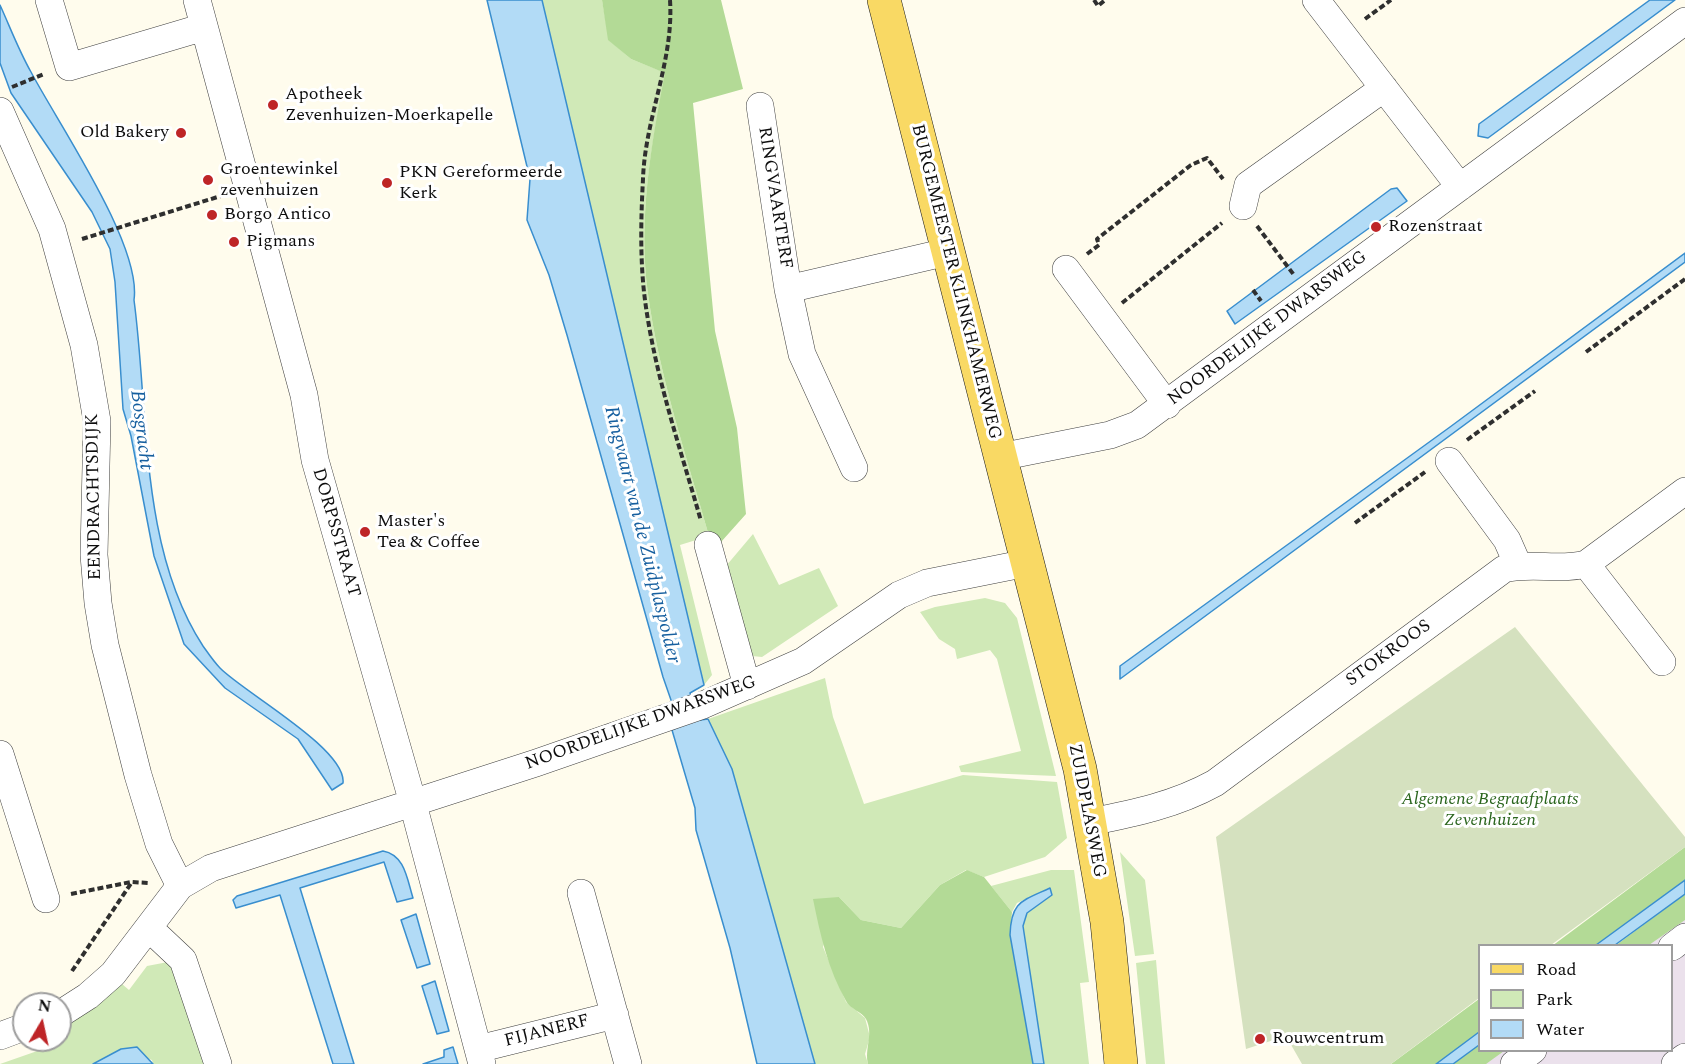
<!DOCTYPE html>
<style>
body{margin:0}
#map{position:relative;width:1685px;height:1064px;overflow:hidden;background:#fffced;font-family:Spectral,serif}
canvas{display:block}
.legend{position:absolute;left:1478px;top:944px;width:195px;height:108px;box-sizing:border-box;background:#fff;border:2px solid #9e9e9e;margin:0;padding:8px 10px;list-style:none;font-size:18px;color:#0d0d0d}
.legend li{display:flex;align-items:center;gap:12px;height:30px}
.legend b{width:30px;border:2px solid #9e9e9e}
.north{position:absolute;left:12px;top:992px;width:60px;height:60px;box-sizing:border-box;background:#fff;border:2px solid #9e9e9e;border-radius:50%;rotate:9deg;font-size:16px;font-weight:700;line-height:24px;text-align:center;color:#0d0d0d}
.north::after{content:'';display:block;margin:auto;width:21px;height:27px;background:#be2527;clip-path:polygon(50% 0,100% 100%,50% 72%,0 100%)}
</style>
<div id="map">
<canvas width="1685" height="1064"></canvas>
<ul class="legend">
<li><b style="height:8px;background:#f9d964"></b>Road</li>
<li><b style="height:16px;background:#d0e9b7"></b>Park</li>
<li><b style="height:16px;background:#b2dbf6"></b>Water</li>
</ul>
<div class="north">N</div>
</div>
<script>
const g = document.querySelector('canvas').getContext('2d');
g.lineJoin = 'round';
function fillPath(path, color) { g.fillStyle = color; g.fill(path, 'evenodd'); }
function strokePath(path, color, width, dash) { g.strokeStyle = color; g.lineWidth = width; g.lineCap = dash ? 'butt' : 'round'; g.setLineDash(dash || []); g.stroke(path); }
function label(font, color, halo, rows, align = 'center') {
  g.font = font + ' Spectral,serif'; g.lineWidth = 6; g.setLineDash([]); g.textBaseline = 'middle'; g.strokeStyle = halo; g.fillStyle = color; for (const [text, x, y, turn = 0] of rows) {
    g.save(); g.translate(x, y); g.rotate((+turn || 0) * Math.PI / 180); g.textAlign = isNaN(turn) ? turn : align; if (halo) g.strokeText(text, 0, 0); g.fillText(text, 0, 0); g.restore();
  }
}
fillPath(new Path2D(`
 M 1685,899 L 1685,1064 L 1474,1064 L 1492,1051 L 1672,1050 L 1672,946 L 1626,945 Z`), '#ebe1ec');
fillPath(new Path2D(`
 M 542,0 L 602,0 L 609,40 L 631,59 L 666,73 C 651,145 638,219 648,294 C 659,376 687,457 709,536 L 680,545 L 712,675 L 704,685 Z
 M 753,534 L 779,585 L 819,568 L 838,606 L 762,657 L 752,656 L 726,566 Z
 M 985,598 L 1005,603 L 1017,618 L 1056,776 L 961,772 L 959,766 L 1021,751 L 997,659 L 990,650 L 957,659 L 955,649 L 939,639 L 920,612 L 935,607 Z
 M 825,678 L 833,717 L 864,804 L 963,775 L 1057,782 L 1067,838 L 1045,857 L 984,877 L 966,870 L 940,885 L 901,928 L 861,920 L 839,897 L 823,947 L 846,1002 L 865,1018 L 870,1037 L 865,1054 L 868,1064 L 815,1064 L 732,769 L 708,719 Z
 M 1120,852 L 1145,880 L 1154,954 L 1135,956 Z
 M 1051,870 L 1074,870 L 1089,982 L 1080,983 L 1089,1064 L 1044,1064 L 1023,926 L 1027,913 L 1052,895 L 1050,888 L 1017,903 L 1012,912 L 991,886 Z
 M 1156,960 L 1165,1064 L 1146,1064 L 1136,963 Z
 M 168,962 L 179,971 L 208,1064 L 153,1064 L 152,1060 L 121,1049 L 93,1064 L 0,1064 L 43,1049 L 41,1040 L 60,1040 L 60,1027 L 122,984 L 129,990 L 147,966 Z`), '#d0e9b7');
fillPath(new Path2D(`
 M 602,0 L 721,0 L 743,89 L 693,103 L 715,331 L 737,428 L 746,514 L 721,542 L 709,536 C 687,457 659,376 648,294 C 638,219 651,145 665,73 L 631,59 L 608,40 Z
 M 1685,847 L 1685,880 L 1596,945 L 1552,946 Z
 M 967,870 L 984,877 L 1012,912 L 1010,935 L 1033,1064 L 868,1064 C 864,1049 874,1034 866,1019 C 862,1012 850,1009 846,1001 C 828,969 820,934 813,899 L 839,897 L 861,920 L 901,928 L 940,885 Z
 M 1685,894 L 1685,920 L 1649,945 L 1615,946 Z
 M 1479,999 L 1479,1032 L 1436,1064 L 1391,1064 Z
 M 1479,1045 L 1480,1050 L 1504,1051 L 1486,1064 L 1453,1064 Z`), '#b3da96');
fillPath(new Path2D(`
 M 1515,627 L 1685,837 L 1685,847 L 1551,945 L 1480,946 L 1479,998 L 1391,1064 L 1302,1064 L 1286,1036 L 1246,1049 L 1216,837 Z`), '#d5e1bf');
const water = new Path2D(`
 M 487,0 L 542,0 L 704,685 L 690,693 L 700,720 L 708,719 L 732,769 L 815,1064 L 757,1064 L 730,948 L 696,830 L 695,808 L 672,730 L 680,726 L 663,677 L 567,335 L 549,275 L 527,220 L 530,179 Z
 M 1650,0 L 1675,0 L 1488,138 L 1478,136 L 1479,124 Z
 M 0,5 C 10,27 19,51 31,72 C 59,125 142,245 134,300 C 149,411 139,548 203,646 C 208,653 214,662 220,668 C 243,692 347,749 343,783 L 332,790 L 298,739 L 225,688 L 184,644 L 154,556 L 131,436 L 123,409 L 115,282 L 110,249 L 92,212 L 11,93 L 0,63 Z
 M 1397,188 L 1407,201 L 1235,324 L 1227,311 L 1391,189 Z
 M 1685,253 L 1685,262 L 1120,679 L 1120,666 L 1450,427 Z
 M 383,851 C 405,855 407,879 413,898 L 397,902 L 384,862 L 300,888 L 354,1064 L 333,1064 L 280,895 L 236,908 L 233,900 L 237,896 Z
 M 1685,880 L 1685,894 L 1615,945 L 1596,945 Z
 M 1050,888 L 1052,895 L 1027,913 L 1023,926 L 1044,1064 L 1033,1064 L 1010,935 C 1011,901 1022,901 1050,888 Z
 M 416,914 L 430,964 L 417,968 L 401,920 Z
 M 435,981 L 449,1031 L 437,1034 L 422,986 Z
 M 1479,1032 L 1479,1045 L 1453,1064 L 1436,1064 Z
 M 137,1047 L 153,1064 L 93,1064 L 121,1049 Z
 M 453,1047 L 458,1064 L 423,1064 L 444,1057 L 444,1050 Z`);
fillPath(water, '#b2dbf6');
strokePath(water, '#398ece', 1.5);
const minor = new Path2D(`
 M 49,0 L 69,67 L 204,27
 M 197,0 L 304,395 L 315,460 L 409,789 L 482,1064
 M 1316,0 L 1460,187
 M 760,106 L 788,289 L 802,354 L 854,468
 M 0,111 L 52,229 L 84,345 L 97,421 L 94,555 L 98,603 L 105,645 L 138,775 L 159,844 L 180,886
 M 1243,206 L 1248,185 L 1384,88
 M 1066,269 L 1167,405
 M 788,289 L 947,252
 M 1000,457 L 1110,435 L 1137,425 L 1685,21
 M 1449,461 L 1507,540 L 1518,565
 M 708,545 L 747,686
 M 1586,564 L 1662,662
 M 0,754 L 46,899
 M 1090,822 C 1135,813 1175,805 1215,783 L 1504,569 C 1531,562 1559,571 1586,564 L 1685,491
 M 581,893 L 628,1064
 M 149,928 L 183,960 L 218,1064
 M 1672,947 L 1685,937
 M 60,1014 L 88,996 L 113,974 L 180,886 L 211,868 L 536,763 L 703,705 L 803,661 L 899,595 L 927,583 L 1027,563
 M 0,1036 L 24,1027
 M 478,1049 L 615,1015
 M 1514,1064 L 1533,1050
 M 1675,1064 L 1685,1057`);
const major = new Path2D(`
 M 884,0 L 1080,769 L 1107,922 L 1121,1064`);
strokePath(minor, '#404040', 28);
strokePath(major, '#1e1e1e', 34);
strokePath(new Path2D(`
 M 670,0 C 674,61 645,118 643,179 C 641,216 640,255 644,292 C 653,370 680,447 701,521
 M 1094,0 L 1098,6 L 1105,0
 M 1365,19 L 1391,0
 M 12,87 L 44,74
 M 1257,226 L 1294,275
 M 82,239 L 224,195
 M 1087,254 L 1099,245 L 1097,239 L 1191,165 L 1207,158 L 1223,179
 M 1253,290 L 1261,301
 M 1122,303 L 1222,223
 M 1586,352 L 1685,279
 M 1467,440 L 1535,391
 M 1355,523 L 1425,472
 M 71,894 L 131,882
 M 72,971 L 132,882 L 149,883`), '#2f2f2f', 4, [6, 3]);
strokePath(minor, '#fff', 27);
strokePath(major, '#f9d964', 33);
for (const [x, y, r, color] of [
 [273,105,6,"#be2527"],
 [181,133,6,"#be2527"],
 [208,180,6,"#be2527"],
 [387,183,6,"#be2527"],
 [212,215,6,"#be2527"],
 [1376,227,6,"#be2527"],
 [234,242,6,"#be2527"],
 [365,532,6,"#be2527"],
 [1260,1039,6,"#be2527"]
]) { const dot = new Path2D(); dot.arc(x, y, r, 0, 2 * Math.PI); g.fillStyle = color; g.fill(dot); strokePath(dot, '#fff', 2); }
label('18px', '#0d0d0d', '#fff', [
 ["Apotheek",285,95],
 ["Zevenhuizen-Moerkapelle",285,116],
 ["Old Bakery",169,133,"right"],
 ["Groentewinkel",220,170],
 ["zevenhuizen",220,191],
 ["PKN Gereformeerde",399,173],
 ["Kerk",399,194],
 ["Borgo Antico",224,215],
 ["Rozenstraat",1388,227],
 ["Pigmans",246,242],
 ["Master's",377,522],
 ["Tea & Coffee",377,543],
 ["Rouwcentrum",1272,1039]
], 'left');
label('18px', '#0d0d0d', '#fff', [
 ["RINGVAARTERF",774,198,81],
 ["BURGEMEESTER KLINKHAMERWEG",955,282,76],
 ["NOORDELIJKE DWARSWEG",1268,329,-37],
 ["EENDRACHTSDIJK",95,497,-91],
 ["DORPSSTRAAT",335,533,74],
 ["STOKROOS",1389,654,-36],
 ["NOORDELIJKE DWARSWEG",641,724,-20],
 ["ZUIDPLASWEG",1086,811,79],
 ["FIJANERF",547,1032,-14]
]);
label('italic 18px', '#2a651d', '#fff', [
 ["Algemene Begraafplaats",1490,800],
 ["Zevenhuizen",1490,821]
]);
label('italic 20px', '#165f9f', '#fff', [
 ["Bosgracht",140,430,83],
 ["Ringvaart van de Zuidplaspolder",641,535,76]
]);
</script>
